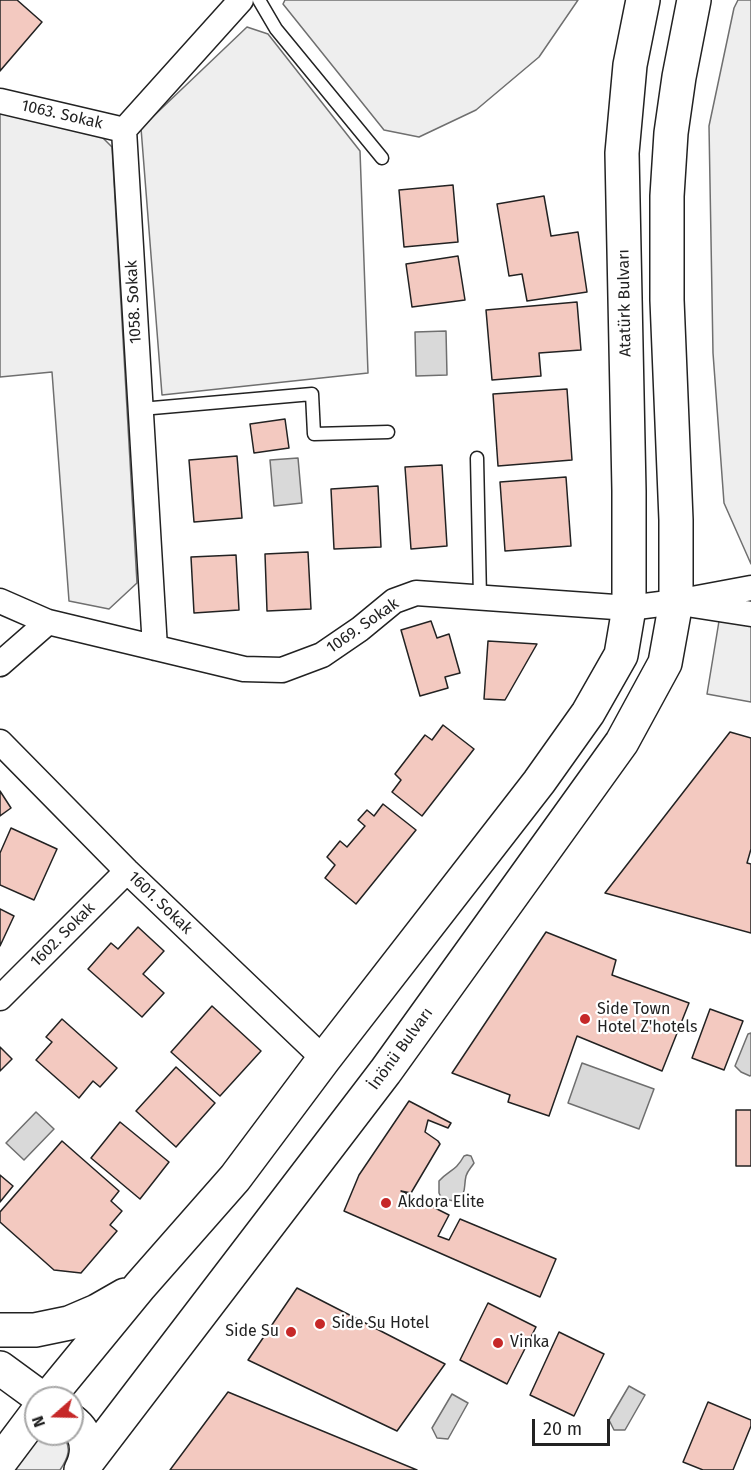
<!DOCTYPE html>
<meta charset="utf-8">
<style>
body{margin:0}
#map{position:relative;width:751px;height:1470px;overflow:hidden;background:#fff;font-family:"Fira Sans",sans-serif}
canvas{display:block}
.north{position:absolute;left:24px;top:1386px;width:60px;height:60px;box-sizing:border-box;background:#fff;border:2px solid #a7a7a7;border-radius:50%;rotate:250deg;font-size:16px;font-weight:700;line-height:24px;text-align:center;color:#222}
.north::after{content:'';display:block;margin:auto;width:21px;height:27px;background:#c62828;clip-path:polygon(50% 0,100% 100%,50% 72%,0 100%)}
.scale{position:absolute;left:532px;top:1419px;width:78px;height:27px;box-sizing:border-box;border:3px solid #222;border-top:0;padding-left:8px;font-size:18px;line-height:21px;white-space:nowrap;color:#222;-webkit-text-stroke:4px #fff;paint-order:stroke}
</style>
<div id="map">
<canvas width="751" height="1470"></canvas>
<div class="north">N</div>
<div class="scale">20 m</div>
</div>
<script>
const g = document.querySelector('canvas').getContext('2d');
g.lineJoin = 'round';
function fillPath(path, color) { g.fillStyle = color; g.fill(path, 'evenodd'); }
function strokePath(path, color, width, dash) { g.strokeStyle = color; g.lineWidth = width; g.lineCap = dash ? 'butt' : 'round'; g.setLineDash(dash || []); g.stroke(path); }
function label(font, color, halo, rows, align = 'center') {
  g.font = font + ' "Fira Sans",sans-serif'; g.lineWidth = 4.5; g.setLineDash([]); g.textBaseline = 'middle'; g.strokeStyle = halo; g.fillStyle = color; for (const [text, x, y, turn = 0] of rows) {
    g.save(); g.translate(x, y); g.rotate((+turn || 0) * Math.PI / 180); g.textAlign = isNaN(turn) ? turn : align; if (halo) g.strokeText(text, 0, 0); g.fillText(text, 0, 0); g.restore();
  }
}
const green = new Path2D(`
 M 285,0 L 578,0 L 539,57 L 476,110 L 419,137 L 384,130 L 283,4 Z
 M 738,0 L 751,0 L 751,564 L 724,503 L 713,353 L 709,126 L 734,8 Z
 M 247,27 L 268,34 L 360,151 L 368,373 L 162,395 L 141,128 Z
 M 0,110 L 98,133 L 112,147 L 137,583 L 109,609 L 69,601 L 52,372 L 0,377 Z
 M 721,609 L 751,614 L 751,702 L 707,694 Z
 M 39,1434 C 45,1434 54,1433 59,1435 C 75,1444 67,1460 60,1470 L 12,1470 Z`);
fillPath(green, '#eee');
strokePath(green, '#6f6f6f', 1.5);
const water = new Path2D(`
 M 446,331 L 447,375 L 416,376 L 415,332 Z
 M 298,458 L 302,503 L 274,506 L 270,460 Z
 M 751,1033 L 751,1075 L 750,1076 L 741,1072 L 735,1066 L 748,1034 Z
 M 582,1063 L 654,1089 L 639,1129 L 568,1103 Z
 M 36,1112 L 54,1129 L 24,1160 L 6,1143 Z
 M 467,1155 L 471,1156 L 474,1163 C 471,1168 468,1170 466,1176 C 463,1189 468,1192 455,1201 L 442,1199 L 439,1193 L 439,1181 C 450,1169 455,1172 464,1156 Z
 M 629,1386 L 645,1395 L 625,1430 L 614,1430 L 609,1420 Z
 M 452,1394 L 468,1403 L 448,1439 L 437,1438 L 432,1428 Z`);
fillPath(water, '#d9d9d9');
strokePath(water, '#6f6f6f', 1.5);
const building = new Path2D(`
 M 0,0 L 17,0 L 42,22 L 0,71 Z
 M 453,185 L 458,242 L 404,247 L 399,190 Z
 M 544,196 L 551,236 L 578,232 L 587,292 L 527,301 L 522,274 L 509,276 L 497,204 Z
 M 458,256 L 465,300 L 412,307 L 406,264 Z
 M 577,302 L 581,350 L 539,353 L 541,376 L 492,380 L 486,310 Z
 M 567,389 L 572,460 L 498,466 L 493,394 Z
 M 285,419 L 289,448 L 254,453 L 250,424 Z
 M 237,456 L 242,518 L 194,522 L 189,460 Z
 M 442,465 L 447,546 L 411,549 L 405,467 Z
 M 566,477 L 571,546 L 505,551 L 500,482 Z
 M 378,486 L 381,547 L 334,549 L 331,489 Z
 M 308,552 L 311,609 L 267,611 L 265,554 Z
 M 236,555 L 239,610 L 194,613 L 191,557 Z
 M 431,621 L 437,638 L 449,634 L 460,673 L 445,677 L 448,688 L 420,696 L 401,630 Z
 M 488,641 L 537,644 L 505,700 L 484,699 Z
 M 443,725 L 474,749 L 422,816 L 392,792 L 401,780 L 395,774 L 425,735 L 432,740 Z
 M 730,732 L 751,738 L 751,849 L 747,863 L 751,864 L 751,933 L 605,893 Z
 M 0,791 L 11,808 L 0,816 Z
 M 383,804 L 416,830 L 356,904 L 325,878 L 335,865 L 327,857 L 340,841 L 347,847 L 365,826 L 358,820 L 367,810 L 374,816 Z
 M 11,828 L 57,849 L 34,900 L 0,885 L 0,853 Z
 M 0,909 L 14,916 L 0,946 Z
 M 138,927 L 164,951 L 143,974 L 164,993 L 142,1017 L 88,969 L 111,943 L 118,949 Z
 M 546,932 L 616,960 L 612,975 L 689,1003 L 662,1071 L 577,1036 L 549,1116 L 508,1102 L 510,1095 L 452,1073 Z
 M 212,1006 L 261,1051 L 220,1096 L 171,1052 Z
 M 710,1009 L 743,1021 L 724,1070 L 692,1058 Z
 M 62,1019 L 117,1068 L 100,1087 L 93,1081 L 79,1098 L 36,1060 L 52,1042 L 46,1037 Z
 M 0,1047 L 12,1059 L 0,1071 Z
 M 176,1067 L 215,1103 L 176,1147 L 136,1111 Z
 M 409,1101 L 451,1123 L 448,1128 L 428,1120 L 425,1132 L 438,1141 L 440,1144 L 411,1193 L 401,1191 L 449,1215 L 438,1236 L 449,1240 L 460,1219 L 556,1259 L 540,1297 L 344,1211 L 359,1175 Z
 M 736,1110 L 751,1110 L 751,1166 L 736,1166 Z
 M 120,1122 L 169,1162 L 140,1199 L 91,1158 Z
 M 62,1141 L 119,1191 L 111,1201 L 122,1211 L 110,1225 L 117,1231 L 81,1273 L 54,1270 L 0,1222 L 0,1212 Z
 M 0,1175 L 13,1186 L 0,1202 Z
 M 297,1288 L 445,1364 L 397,1431 L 248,1360 Z
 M 488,1303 L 536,1327 L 507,1384 L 460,1360 Z
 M 559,1332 L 604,1354 L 574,1416 L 530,1395 Z
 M 228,1392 L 417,1470 L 170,1470 Z
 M 708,1402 L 751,1420 L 751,1426 L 733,1470 L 703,1470 L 683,1462 Z`);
fillPath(building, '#f3c9c0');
strokePath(building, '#222', 1.5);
const lane = new Path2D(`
 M 259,0 L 276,29 L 382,158
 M 141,409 L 312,394 L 314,434 L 388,432
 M 477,458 L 480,598`);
const street = new Path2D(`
 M 0,101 L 124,130
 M 0,601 L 48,622 L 244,669 L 282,670 L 322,655 L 360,629 L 394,601 L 416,593 L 629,608 L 676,602 L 751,588
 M 693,605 L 751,614
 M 155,648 L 124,130 L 241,0
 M 0,664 L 48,622
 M 0,742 L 127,871 L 324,1059
 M 0,998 L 127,871`);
const secondary = new Path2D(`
 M 0,1330 L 35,1330 L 69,1323 L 97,1311 L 125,1295
 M 0,1368 L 41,1398
 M 48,1398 L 140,1286 L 235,1178 L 324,1059 L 539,782 L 588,713 L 621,655 L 629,608 L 629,491 L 622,153 L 630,65 L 643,0
 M 72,1421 C 89,1434 90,1452 81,1470
 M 0,1462 L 36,1414
 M 81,1470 L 385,1072 L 622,742 L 665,663 L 676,602 L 676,520 L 667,300 L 667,196 L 671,133 L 679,77 L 694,0`);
strokePath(lane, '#222', 15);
strokePath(street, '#222', 27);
strokePath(secondary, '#222', 36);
strokePath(lane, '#fff', 12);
strokePath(street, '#fff', 24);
strokePath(secondary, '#fff', 33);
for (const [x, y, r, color] of [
 [585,1019,6,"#c62828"],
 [386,1203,6,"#c62828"],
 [320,1324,6,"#c62828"],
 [291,1332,6,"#c62828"],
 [498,1343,6,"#c62828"]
]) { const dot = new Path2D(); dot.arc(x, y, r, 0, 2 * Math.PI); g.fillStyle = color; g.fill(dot); strokePath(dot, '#fff', 2); }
label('16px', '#222', '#fff', [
 ["1063. Sokak",62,115,13],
 ["1058. Sokak",134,302,-93],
 ["Atatürk Bulvarı",625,303,-91],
 ["1069. Sokak",363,626,-35],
 ["1601. Sokak",160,903,44],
 ["1602. Sokak",63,935,-45],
 ["İnönü Bulvarı",401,1049,-54]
]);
label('16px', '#222', '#fff', [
 ["Side Town",597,1010],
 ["Hotel Z'hotels",597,1028],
 ["Akdora Elite",398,1203],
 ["Side Su Hotel",332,1324],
 ["Side Su",279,1332,"right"],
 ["Vinka",510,1343]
], 'left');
</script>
